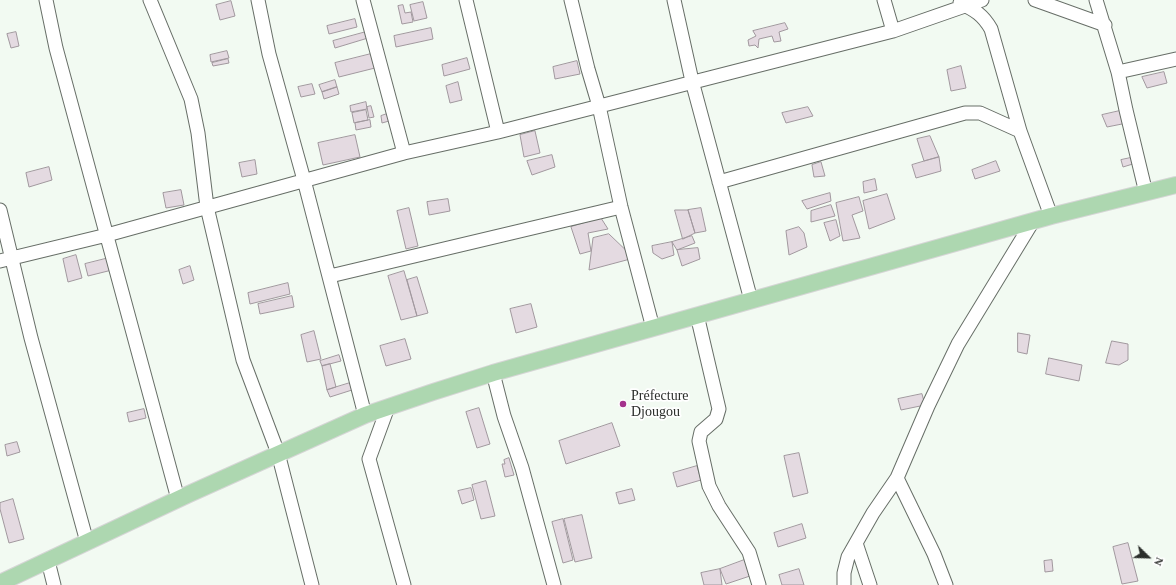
<!DOCTYPE html>
<meta charset="utf-8">
<style>
body{margin:0}
#map{position:relative;width:1176px;height:585px;overflow:hidden;background:#f2faf2;font-family:"Times New Roman",serif}
canvas{display:block}
.north{position:absolute;left:1128px;top:537px;width:40px;height:40px;-webkit-text-stroke:3px #fff;paint-order:stroke;rotate:113deg;font-size:11px;font-weight:700;line-height:16px;text-align:center;color:#2b2e2b}
.north::after{content:'';display:block;margin:auto;width:14px;height:18px;background:#2b2e2b;clip-path:polygon(50% 0,100% 100%,50% 72%,0 100%)}
</style>
<div id="map">
<canvas width="1176" height="585"></canvas>
<div class="north">N</div>
</div>
<script>
const g = document.querySelector('canvas').getContext('2d');
g.lineJoin = 'round';
function fillPath(path, color) { g.fillStyle = color; g.fill(path, 'evenodd'); }
function strokePath(path, color, width, dash) { g.strokeStyle = color; g.lineWidth = width; g.lineCap = dash ? 'butt' : 'round'; g.setLineDash(dash || []); g.stroke(path); }
function label(font, color, halo, rows, align = 'center') {
  g.font = font + ' "Times New Roman",serif'; g.lineWidth = 3.5; g.setLineDash([]); g.textBaseline = 'middle'; g.strokeStyle = halo; g.fillStyle = color; for (const [text, x, y, turn = 0] of rows) {
    g.save(); g.translate(x, y); g.rotate((+turn || 0) * Math.PI / 180); g.textAlign = isNaN(turn) ? turn : align; if (halo) g.strokeText(text, 0, 0); g.fillText(text, 0, 0); g.restore();
  }
}
const building = new Path2D(`
 M 231,1 L 235,16 L 220,20 L 216,5 Z
 M 423,2 L 427,18 L 414,21 L 410,5 Z
 M 403,5 L 405,13 L 411,12 L 413,22 L 402,24 L 398,6 Z
 M 355,19 L 357,27 L 329,34 L 327,26 Z
 M 785,23 L 788,29 L 779,32 L 781,41 L 774,42 L 772,36 L 759,39 L 758,48 L 755,45 L 749,46 L 748,40 L 756,36 L 753,31 Z
 M 431,28 L 433,39 L 396,47 L 394,36 Z
 M 16,32 L 19,46 L 11,48 L 7,34 Z
 M 366,32 L 368,38 L 335,48 L 333,41 Z
 M 227,51 L 229,58 L 211,62 L 210,55 Z
 M 375,53 L 379,67 L 339,77 L 335,63 Z
 M 467,58 L 470,69 L 444,76 L 442,65 Z
 M 228,59 L 229,63 L 213,66 L 212,63 Z
 M 577,61 L 580,74 L 555,79 L 553,67 Z
 M 961,66 L 966,88 L 951,91 L 947,70 Z
 M 1164,72 L 1167,83 L 1147,88 L 1142,77 Z
 M 335,80 L 337,87 L 322,92 L 319,85 Z
 M 458,82 L 462,100 L 450,103 L 446,86 Z
 M 312,84 L 315,94 L 301,97 L 298,87 Z
 M 337,87 L 339,94 L 324,99 L 322,92 Z
 M 366,102 L 367,109 L 351,112 L 350,106 Z
 M 371,106 L 374,117 L 369,118 L 367,107 Z
 M 808,107 L 813,116 L 786,123 L 782,113 Z
 M 366,110 L 368,120 L 354,123 L 352,113 Z
 M 1124,110 L 1127,123 L 1107,127 L 1102,115 Z
 M 387,114 L 389,121 L 382,123 L 381,116 Z
 M 370,120 L 371,127 L 356,130 L 355,123 Z
 M 535,131 L 540,153 L 524,157 L 520,135 Z
 M 355,135 L 360,157 L 323,165 L 318,143 Z
 M 930,136 L 939,157 L 924,161 L 917,139 Z
 M 552,155 L 555,167 L 532,175 L 527,161 Z
 M 939,157 L 941,171 L 916,178 L 912,165 Z
 M 1135,157 L 1136,163 L 1123,167 L 1121,160 Z
 M 255,160 L 257,174 L 242,177 L 239,163 Z
 M 996,161 L 1000,171 L 975,179 L 972,170 Z
 M 821,162 L 825,176 L 814,177 L 812,165 Z
 M 49,167 L 52,180 L 29,187 L 26,173 Z
 M 875,179 L 877,190 L 864,193 L 863,182 Z
 M 181,190 L 184,205 L 166,208 L 163,193 Z
 M 830,193 L 831,201 L 807,209 L 802,201 Z
 M 887,194 L 895,219 L 869,229 L 863,201 Z
 M 859,197 L 863,211 L 852,215 L 860,238 L 843,241 L 836,203 Z
 M 448,199 L 450,211 L 429,215 L 427,202 Z
 M 831,205 L 835,216 L 811,222 L 811,211 Z
 M 409,208 L 418,246 L 406,249 L 397,211 Z
 M 701,208 L 706,231 L 695,233 L 688,210 Z
 M 675,210 L 688,210 L 695,233 L 683,239 Z
 M 601,218 L 608,229 L 588,233 L 591,251 L 580,254 L 571,227 Z
 M 836,220 L 840,236 L 830,241 L 824,223 Z
 M 799,227 L 804,233 L 807,247 L 789,255 L 786,231 Z
 M 609,234 L 634,258 L 589,270 L 593,238 Z
 M 692,236 L 695,243 L 677,250 L 672,242 Z
 M 672,242 L 674,255 L 662,259 L 653,253 L 652,246 Z
 M 698,248 L 700,259 L 682,266 L 677,250 Z
 M 76,255 L 82,278 L 68,282 L 63,259 Z
 M 109,258 L 112,270 L 88,276 L 85,264 Z
 M 190,266 L 194,280 L 183,284 L 179,270 Z
 M 404,271 L 417,316 L 401,320 L 388,276 Z
 M 417,277 L 428,313 L 417,316 L 407,280 Z
 M 288,283 L 290,294 L 250,304 L 248,293 Z
 M 292,296 L 294,307 L 260,314 L 258,304 Z
 M 531,304 L 537,327 L 516,333 L 510,309 Z
 M 314,331 L 321,359 L 307,362 L 301,335 Z
 M 1018,333 L 1030,335 L 1027,354 L 1018,352 Z
 M 405,339 L 411,359 L 386,366 L 380,346 Z
 M 1112,341 L 1128,344 L 1128,360 L 1119,365 L 1106,363 Z
 M 339,355 L 341,361 L 322,366 L 320,361 Z
 M 1049,358 L 1082,365 L 1079,381 L 1046,374 Z
 M 330,364 L 336,387 L 327,390 L 322,366 Z
 M 350,383 L 352,390 L 330,397 L 327,390 Z
 M 922,394 L 925,405 L 901,410 L 898,399 Z
 M 479,408 L 490,444 L 477,448 L 466,412 Z
 M 144,409 L 146,418 L 129,422 L 127,413 Z
 M 612,423 L 620,446 L 566,464 L 559,441 Z
 M 17,442 L 20,452 L 7,456 L 5,445 Z
 M 799,453 L 808,493 L 793,497 L 784,456 Z
 M 509,458 L 514,475 L 505,477 L 502,464 L 505,464 L 504,460 Z
 M 697,466 L 701,480 L 677,487 L 673,473 Z
 M 486,481 L 495,516 L 481,519 L 472,485 Z
 M 471,488 L 474,500 L 462,504 L 458,491 Z
 M 632,489 L 635,500 L 619,504 L 616,493 Z
 M 13,499 L 24,539 L 9,543 L 0,509 L 0,503 Z
 M 582,515 L 592,558 L 575,562 L 564,519 Z
 M 563,519 L 573,560 L 563,563 L 552,522 Z
 M 802,524 L 806,538 L 778,547 L 774,533 Z
 M 1128,543 L 1138,581 L 1122,584 L 1113,547 Z
 M 747,559 L 753,575 L 726,584 L 720,569 Z
 M 1052,560 L 1053,571 L 1045,572 L 1044,561 Z
 M 720,569 L 722,585 L 704,585 L 701,573 Z
 M 799,569 L 804,585 L 782,585 L 779,575 Z`);
fillPath(building, '#e4dae1');
strokePath(building, '#a1989e', 1);
const minor = new Path2D(`
 M 46,0 L 56,48 L 178,499
 M 150,0 L 191,99 L 198,133 L 207,207 L 243,360 L 278,453 L 312,585
 M 258,0 L 269,54 L 304,180 L 365,415
 M 363,0 L 404,153
 M 466,0 L 498,132
 M 571,0 L 588,69 L 599,106 L 621,207 L 653,328
 M 674,0 L 692,81 L 751,300
 M 884,0 L 893,31
 M 1035,0 L 1105,25
 M 1096,0 L 1118,72 L 1126,110 L 1146,193
 M 960,3 C 975,10 983,15 991,29 L 1020,131 L 1051,216
 M 1118,72 L 1176,59
 M 719,182 L 965,113 L 980,113 L 1020,131
 M 0,210 L 31,338 L 87,542
 M 0,261 L 107,235 L 404,153 L 498,132 L 893,31 L 982,0
 M 330,276 L 621,207
 M 697,315 L 719,409 L 716,419 L 701,432 L 699,441 L 709,486 L 719,506 L 749,552 L 759,585
 M 493,373 L 504,416 L 522,468 L 554,585
 M 388,407 L 369,459 L 404,585
 M 897,478 L 934,554 L 946,585
 M 856,543 L 870,585
 M 48,561 L 54,585
 M 844,585 L 844,573 L 848,557 L 873,513 L 897,478 L 928,406 L 958,344 L 1033,221`);
const major = new Path2D(`
 M 0,583 L 189,494 L 365,415 L 433,392 L 493,373 L 1051,216 L 1176,185`);
strokePath(minor, '#676e67', 15);
strokePath(major, '#d5d5d5', 18);
strokePath(minor, '#fff', 13);
strokePath(major, '#add7b0', 16);
for (const [x, y, r, color] of [
 [623,404,4,"#a4318c"]
]) { const dot = new Path2D(); dot.arc(x, y, r, 0, 2 * Math.PI); g.fillStyle = color; g.fill(dot); strokePath(dot, '#fff', 1.5); }
label('14px', '#2b2e2b', '#fff', [
 ["Préfecture",631,396],
 ["Djougou",631,412]
], 'left');
</script>
